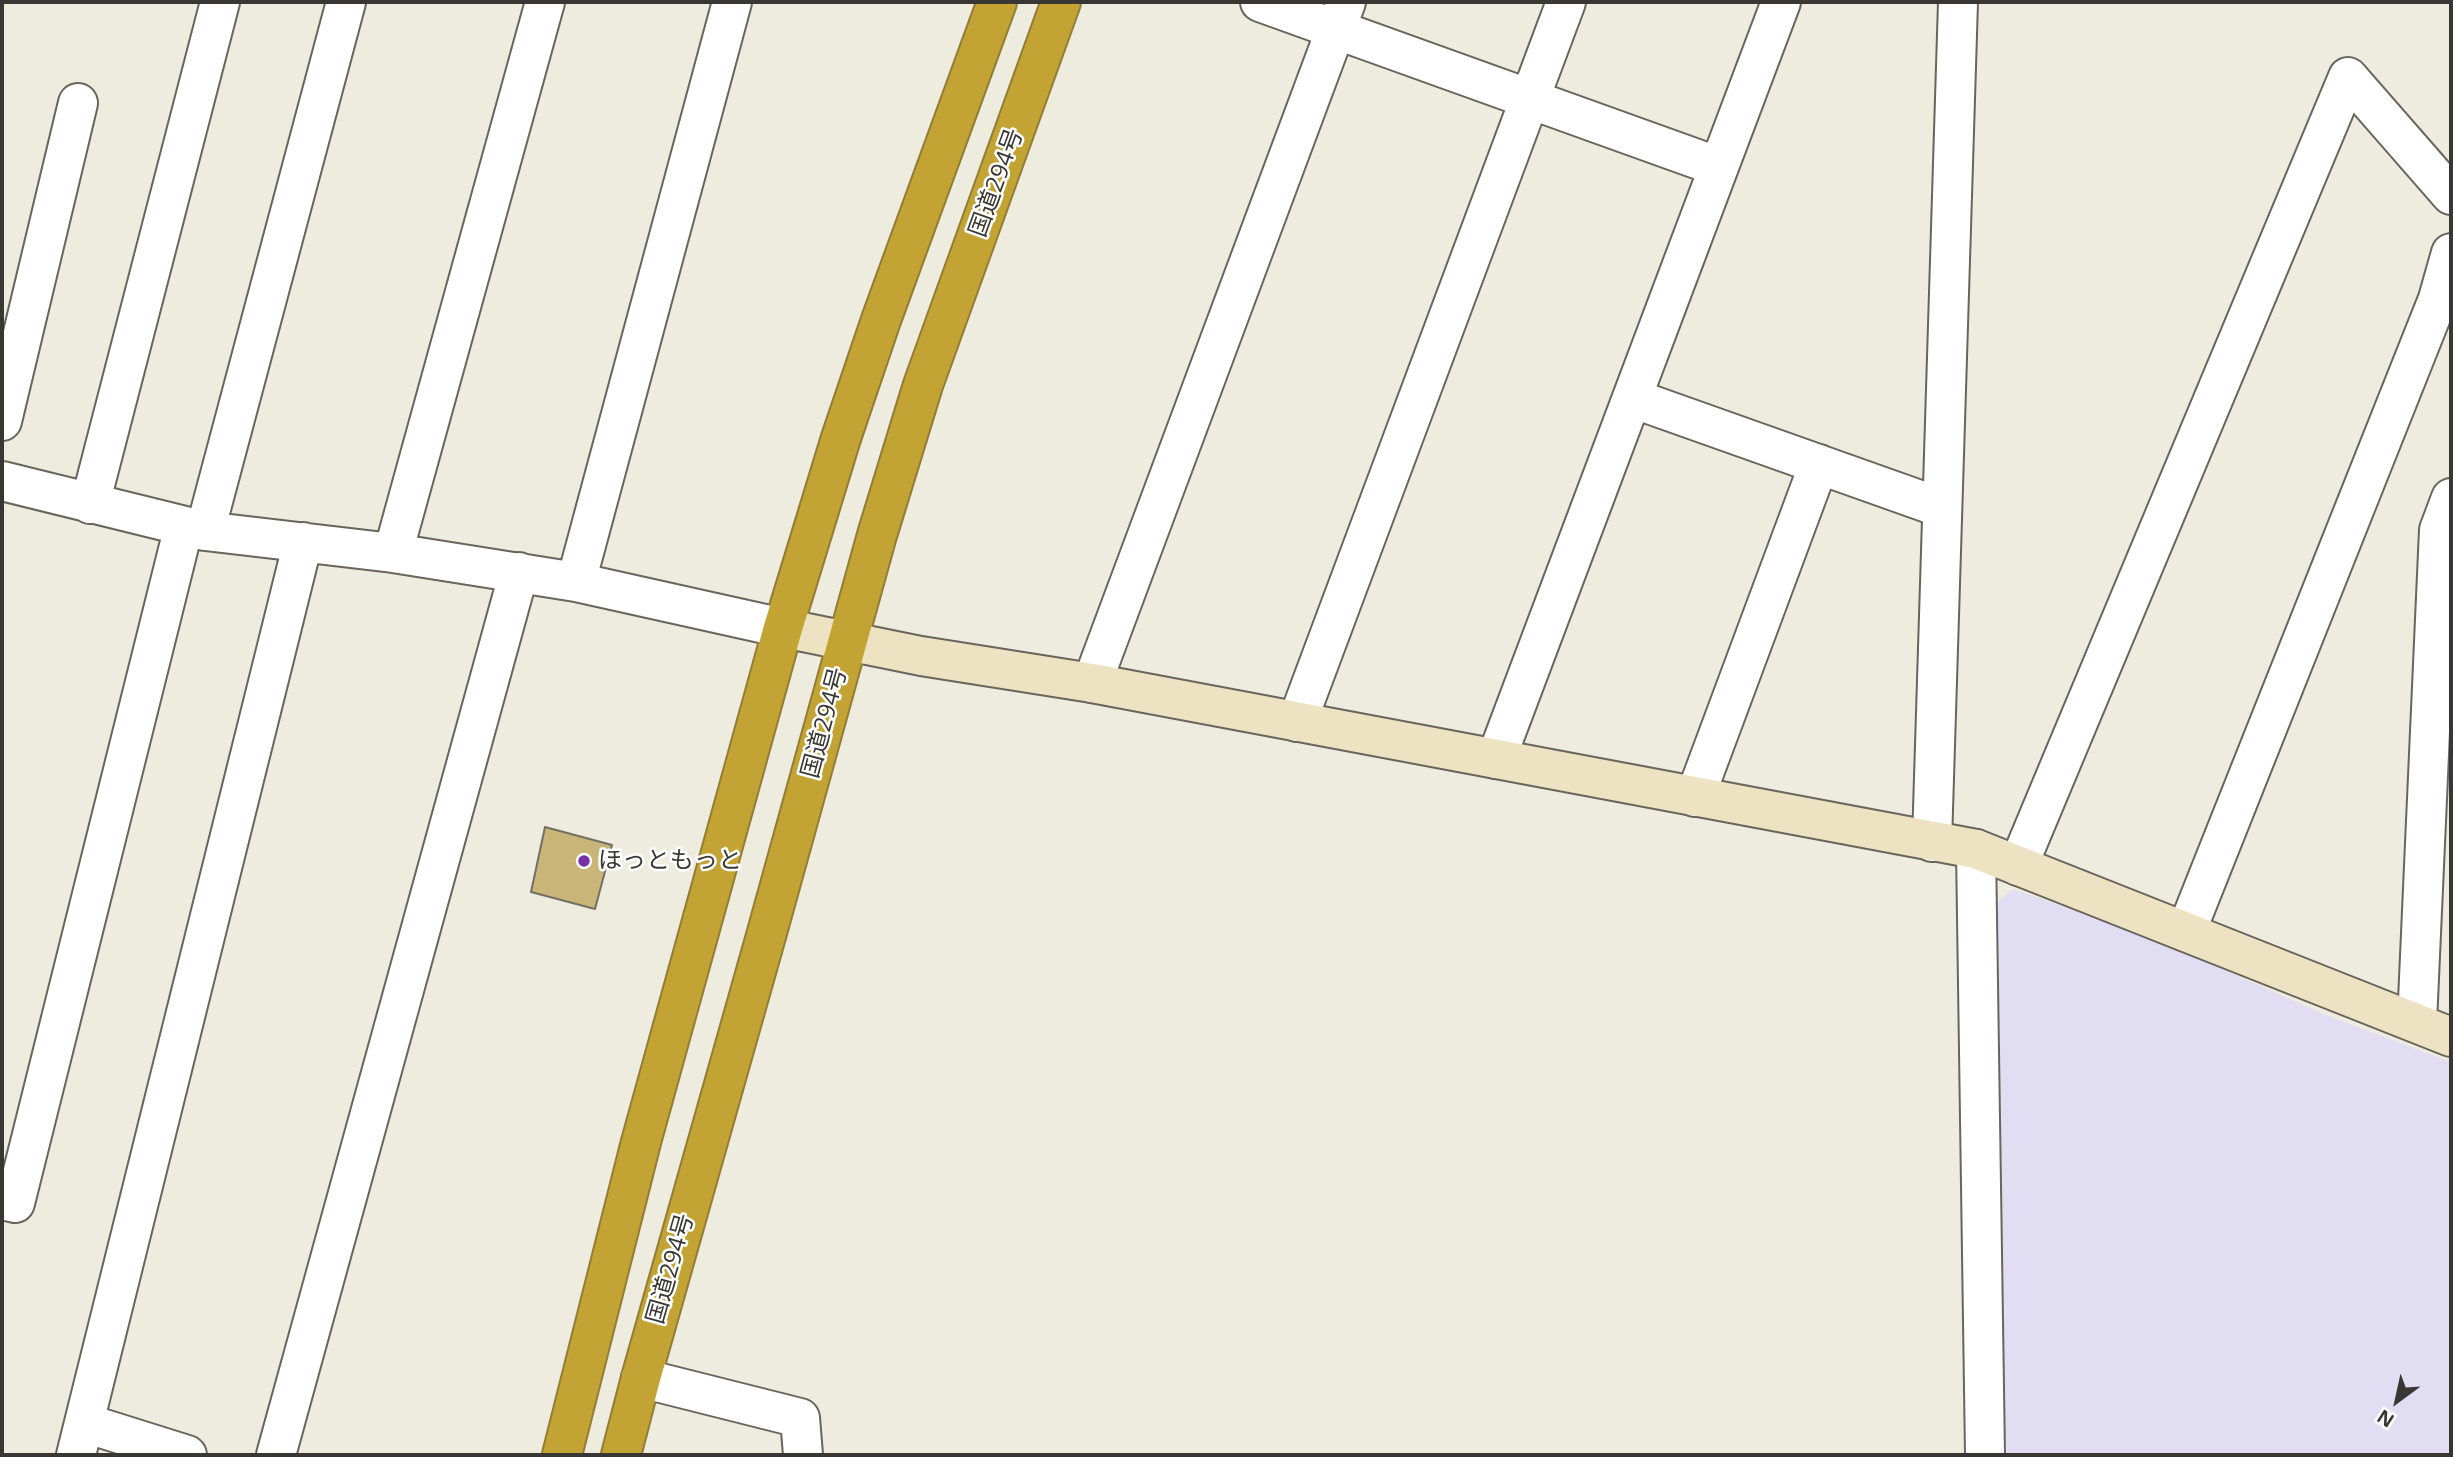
<!DOCTYPE html>
<meta charset="utf-8">
<style>
body{margin:0}
#map{position:relative;width:2453px;height:1457px;overflow:hidden;background:#eeebdf;font-family:"Open Sans",sans-serif}
canvas{display:block}
.frame{position:absolute;inset:0;border:4px solid #393733;pointer-events:none}
.north{position:absolute;left:2362px;top:1366px;width:70px;height:70px;-webkit-text-stroke:5px #fff;paint-order:stroke;rotate:213deg;font-size:19px;font-weight:700;line-height:28px;text-align:center;color:#393733}
.north::after{content:'';display:block;margin:auto;width:24px;height:32px;background:#393733;clip-path:polygon(50% 0,100% 100%,50% 72%,0 100%)}
</style>
<div id="map">
<canvas width="2453" height="1457"></canvas>
<div class="frame"></div>
<div class="north">N</div>
</div>
<script>
const g = document.querySelector('canvas').getContext('2d');
g.lineJoin = 'round';
function fillPath(path, color) { g.fillStyle = color; g.fill(path, 'evenodd'); }
function strokePath(path, color, width, dash) { g.strokeStyle = color; g.lineWidth = width; g.lineCap = dash ? 'butt' : 'round'; g.setLineDash(dash || []); g.stroke(path); }
function label(font, color, halo, rows, align = 'center') {
  g.font = font + ' "Open Sans","Noto Sans JP",sans-serif'; g.lineWidth = 5; g.setLineDash([]); g.textBaseline = 'middle'; g.strokeStyle = halo; g.fillStyle = color; for (const [text, x, y, turn = 0] of rows) {
    g.save(); g.translate(x, y); g.rotate((+turn || 0) * Math.PI / 180); g.textAlign = isNaN(turn) ? turn : align; if (halo) g.strokeText(text, 0, 0); g.fillText(text, 0, 0); g.restore();
  }
}
fillPath(new Path2D(`
 M 2013,889 L 2142,934 L 2326,1015 L 2451,1062 L 2451,1455 L 2000,1455 L 1992,907 Z`), '#e1def4');
const building = new Path2D(`
 M 545,827 L 612,845 L 595,909 L 531,892 Z`);
fillPath(building, '#cab578');
strokePath(building, '#726f65', 2);
const street = new Path2D(`
 M 1260,2 L 1719,167
 M 1632,398 L 1942,508
 M 2,421 L 78,103
 M 2,481 L 205,531 L 393,553 L 576,582 L 783,628
 M 90,504 L 220,2
 M 205,531 L 346,2
 M 393,553 L 545,2
 M 576,582 L 732,2
 M 1092,683 L 1346,2
 M 1297,722 L 1566,2
 M 1496,759 L 1781,2
 M 1695,797 L 1819,464
 M 1932,842 L 1958,2
 M 1976,849 L 1985,1455
 M 2018,866 L 2348,77 L 2451,195
 M 2186,932 L 2438,299 L 2451,253
 M 2417,1023 L 2439,530 L 2451,498
 M 2,1200 L 15,1203 L 184,526
 M 641,1378 L 800,1418 L 803,1455
 M 85,1423 L 187,1455
 M 76,1455 L 303,542
 M 276,1455 L 519,572`);
const secondary = new Path2D(`
 M 783,628 L 921,656 L 1092,683 L 1976,849 L 2451,1037`);
const highway = new Path2D(`
 M 562,1455 L 641,1142 L 783,628 L 841,438 L 881,320 L 997,2
 M 621,1455 L 641,1378 L 766,936 L 877,535 L 923,385 L 1061,2`);
strokePath(street, '#69655c', 42);
strokePath(secondary, '#69655c', 42);
strokePath(highway, '#927d34', 42);
strokePath(street, '#fff', 38);
strokePath(secondary, '#ede3c2', 38);
strokePath(highway, '#c2a334', 38);
for (const [x, y, r, color] of [
 [584,861,7,"#7632a5"]
]) { const dot = new Path2D(); dot.arc(x, y, r, 0, 2 * Math.PI); g.fillStyle = color; g.fill(dot); strokePath(dot, '#fff', 2.5); }
label('24px', '#393733', '#fff', [
 ["国道294号",997,183,-70],
 ["国道294号",825,723,-75],
 ["国道294号",671,1269,-74]
]);
label('24px', '#393733', '#fff', [
 ["ほっともっと",598,861]
], 'left');
</script>
